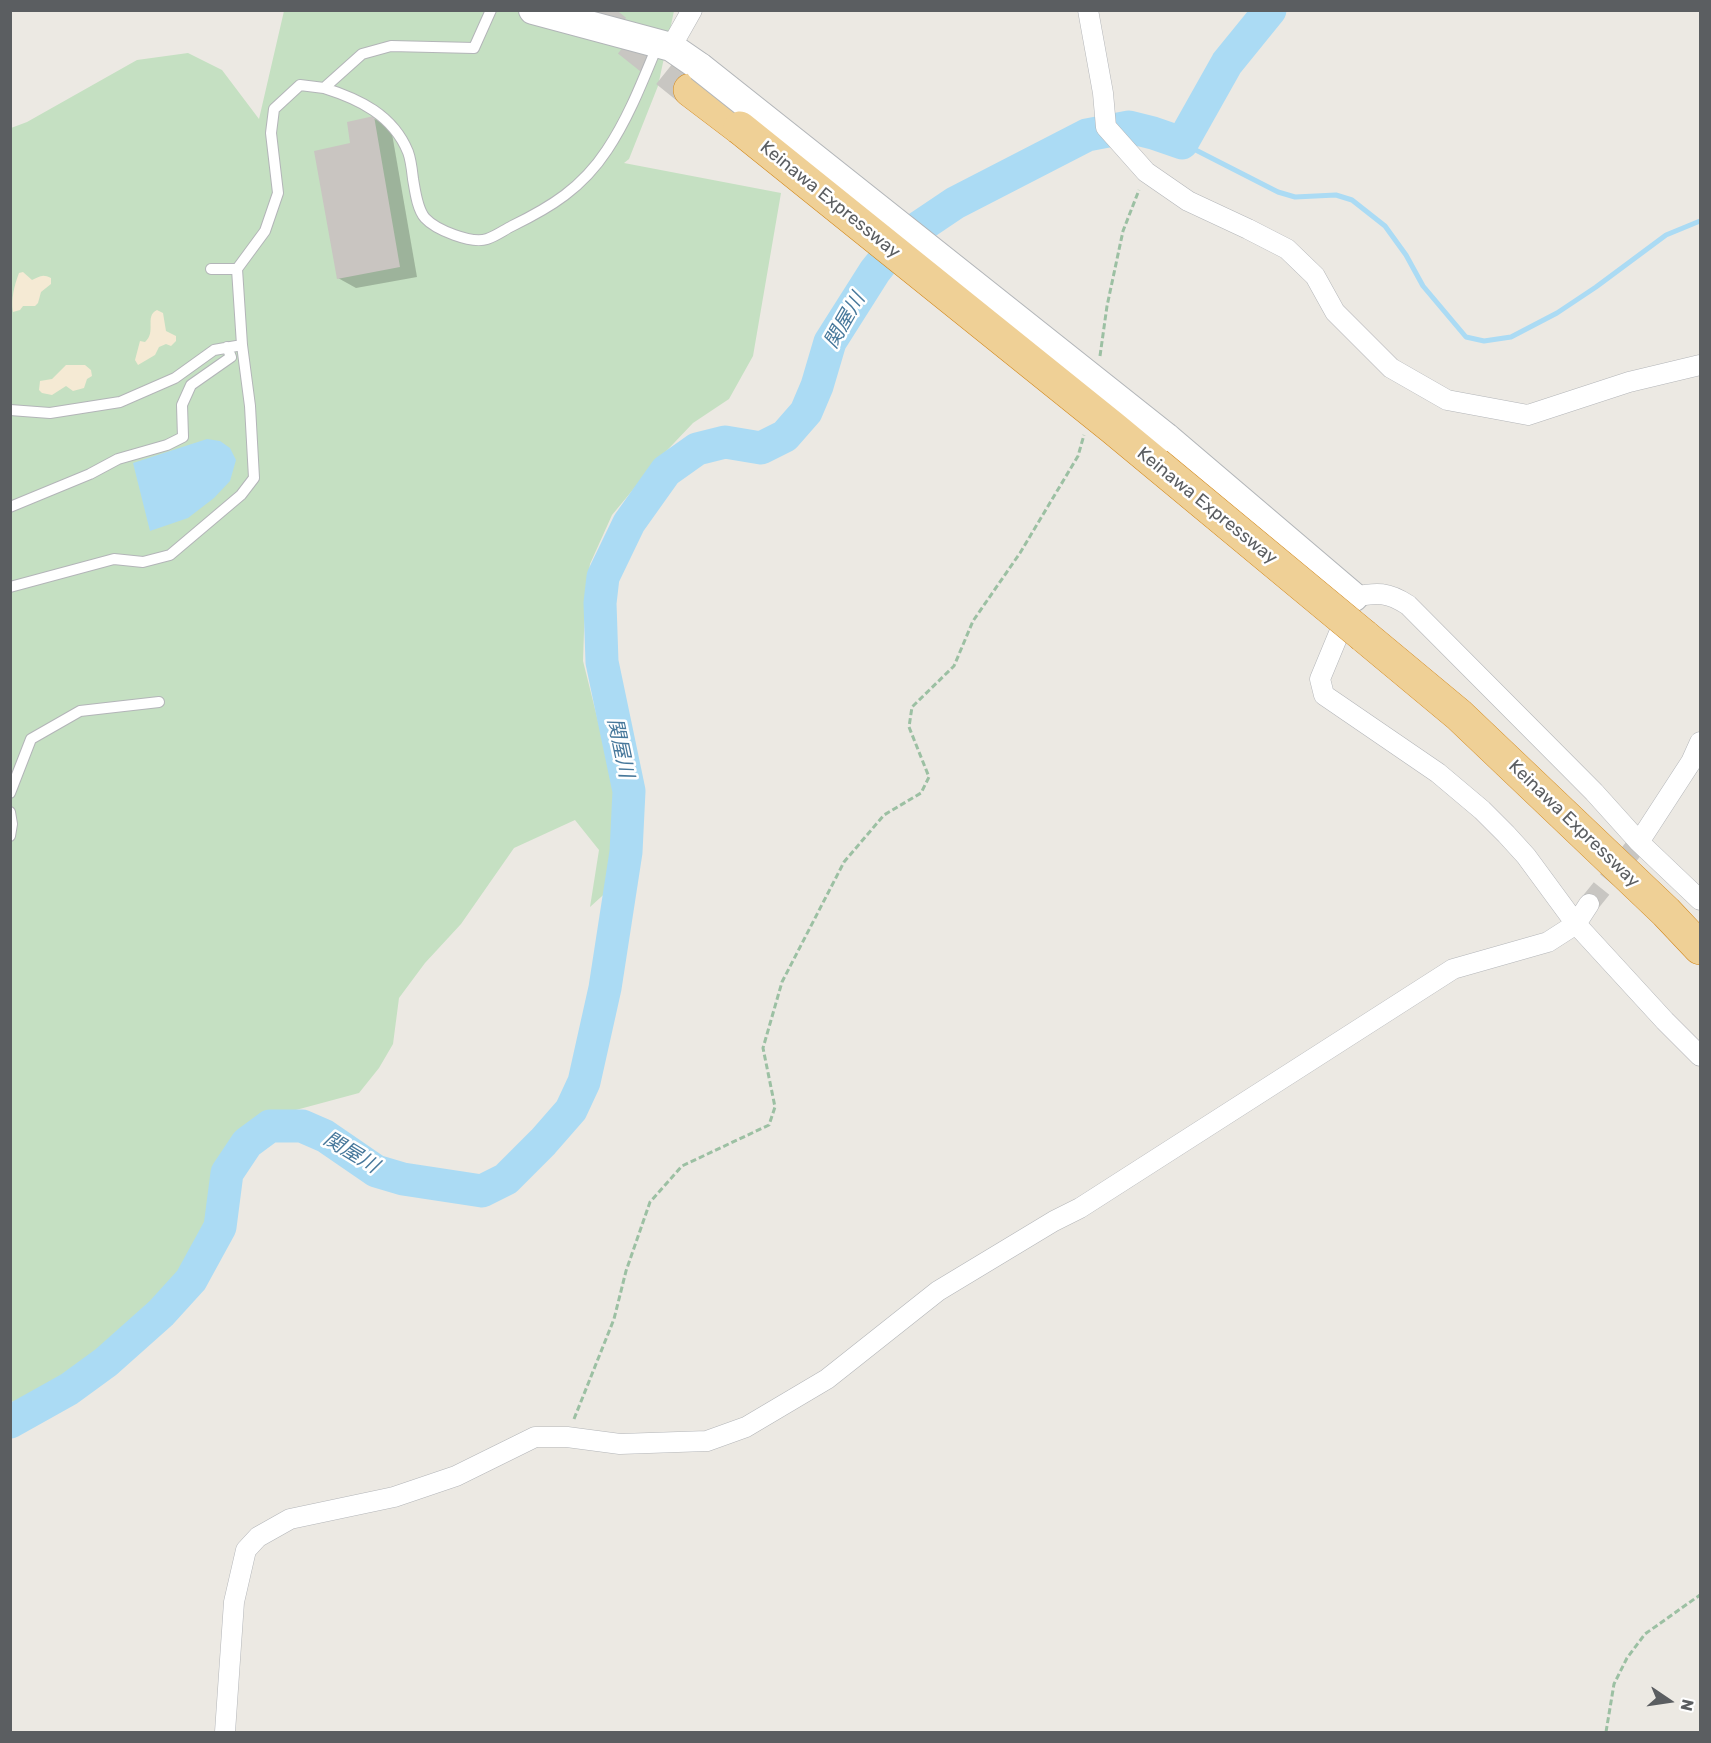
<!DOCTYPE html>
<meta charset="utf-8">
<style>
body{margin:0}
#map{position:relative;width:1711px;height:1743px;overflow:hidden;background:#ece9e3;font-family:Rubik,sans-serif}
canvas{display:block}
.frame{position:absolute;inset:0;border:12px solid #5b5e61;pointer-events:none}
.north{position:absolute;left:1639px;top:1671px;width:60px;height:60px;-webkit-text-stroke:4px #fff;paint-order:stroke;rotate:103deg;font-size:16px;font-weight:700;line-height:24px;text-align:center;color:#5b5e61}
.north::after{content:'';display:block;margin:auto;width:21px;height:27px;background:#5b5e61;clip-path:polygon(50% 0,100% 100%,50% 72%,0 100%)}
</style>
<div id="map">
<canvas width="1711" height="1743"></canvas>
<div class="frame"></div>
<div class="north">N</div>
</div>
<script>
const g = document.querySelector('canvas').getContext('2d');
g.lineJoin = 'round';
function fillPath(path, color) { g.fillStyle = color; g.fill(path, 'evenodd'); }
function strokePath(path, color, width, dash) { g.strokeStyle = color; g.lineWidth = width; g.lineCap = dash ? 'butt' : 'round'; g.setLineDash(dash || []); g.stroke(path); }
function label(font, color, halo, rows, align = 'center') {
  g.font = font + ' Rubik,"Noto Sans JP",sans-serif'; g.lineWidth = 5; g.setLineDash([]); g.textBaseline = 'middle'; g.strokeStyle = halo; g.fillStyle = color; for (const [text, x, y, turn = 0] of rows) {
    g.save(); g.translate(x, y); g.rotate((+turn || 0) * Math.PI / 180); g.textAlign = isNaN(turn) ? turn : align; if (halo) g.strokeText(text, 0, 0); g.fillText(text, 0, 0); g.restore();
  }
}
fillPath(new Path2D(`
 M 284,11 L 674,11 L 658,86 L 629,159 L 624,163 L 781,193 L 753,356 L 729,399 L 693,423 L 655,463 L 612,515 L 590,564 L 585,602 L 583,661 L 615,789 L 614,849 L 611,888 L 590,907 L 599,850 L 575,820 L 514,848 L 461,924 L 425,963 L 399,998 L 393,1044 L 379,1068 L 359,1093 L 281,1114 L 242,1132 L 222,1163 L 204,1232 L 196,1254 L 180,1275 L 104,1347 L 29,1398 L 11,1402 L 11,128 L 27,122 L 137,60 L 188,53 L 222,70 L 259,119 Z`), '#c5e0c2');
fillPath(new Path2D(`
 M 23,272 L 32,280 C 39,277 42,273 51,278 L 51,284 L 41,292 L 38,303 L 35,306 L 23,306 L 20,310 L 13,312 C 11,299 14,286 19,273 Z
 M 157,310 L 163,313 L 166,331 L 176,336 L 176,341 L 171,346 L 166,344 L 159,347 L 155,355 L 138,365 L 135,360 L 140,341 L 145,342 C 157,332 144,316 157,310 Z
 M 66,365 L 85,365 L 91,370 L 92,376 L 87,379 L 84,388 L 73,391 L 66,386 L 52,395 L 42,393 L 39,390 L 40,381 L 52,379 Z`), '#f5ead4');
fillPath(new Path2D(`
 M 207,439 L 220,441 L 230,448 L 236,460 L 230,481 L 214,498 L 188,518 L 150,531 L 133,463 Z`), '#abdbf4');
fillPath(new Path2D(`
 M 373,118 L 391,128 L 417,277 L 356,288 L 338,278 L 352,145 Z`), '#0003');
strokePath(new Path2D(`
 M 1182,143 L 1278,192 L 1295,197 L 1336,195 L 1352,200 L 1385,226 L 1406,255 L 1423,286 L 1466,337 L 1484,341 L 1511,337 L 1557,313 L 1596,287 L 1666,235 L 1700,221`), '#abdbf4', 5);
strokePath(new Path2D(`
 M 10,1422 L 69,1389 L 106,1362 L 161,1313 L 191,1280 L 220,1227 L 227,1173 L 247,1143 L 270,1126 L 302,1126 L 325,1136 L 376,1171 L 403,1179 L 482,1191 L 506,1179 L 543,1142 L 571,1110 L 584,1082 L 605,988 L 626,852 L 629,791 L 602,662 L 600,603 L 603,577 L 629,523 L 666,471 L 697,449 L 725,442 L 761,448 L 785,436 L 806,412 L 817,386 L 830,342 L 875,271 L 900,240 L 955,203 L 1087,135 L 1129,127 L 1153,133 L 1182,143 L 1227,63 L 1270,10`), '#abdbf4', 33);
fillPath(new Path2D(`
 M 374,116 L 400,267 L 337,279 L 314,151 L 350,143 L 347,122 Z`), '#c9c5c1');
strokePath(new Path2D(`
 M 1589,904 L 1639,842`), '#c8c6c2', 20, [20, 10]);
strokePath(new Path2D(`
 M 590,10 L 690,90`), '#c8c6c2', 33, [33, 16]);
const lane = new Path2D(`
 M 491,10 L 474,48 L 391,46 L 362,54 L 324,88 C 359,99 393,115 408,152 C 411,160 412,170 413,179 C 415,190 417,209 425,218 C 436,230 471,244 487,239 C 496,236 504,230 512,226 C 551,207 582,188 607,150 C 629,117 643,80 658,44
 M 211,269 L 237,269 L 265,231 L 278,193 L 271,133 L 274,109 L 300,85 L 324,88
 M 10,410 L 50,413 L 120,402 L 175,378 L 214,350 L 242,345 L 237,269
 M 10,507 L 90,474 L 118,459 L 167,445 L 183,437 L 182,405 L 191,385 L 231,357 L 227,347
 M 10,587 L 114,559 L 143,562 L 170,555 L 241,495 L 254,478 L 250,406 L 242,345
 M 10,793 L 31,739 L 80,711 L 159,702
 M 10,812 L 12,824 L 10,836`);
const street = new Path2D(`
 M 1088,10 L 1103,93 L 1106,127 L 1146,172 L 1188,201 L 1248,229 L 1287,249 L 1315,276 L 1335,312 L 1391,368 L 1447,400 L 1528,415 L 1629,382 L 1700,365
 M 671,47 L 692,10
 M 1639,842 L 1691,762 L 1700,742
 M 1700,900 L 1639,842 L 1594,792 L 1408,605 C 1388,592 1377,592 1354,597 L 1320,679 L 1324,695 L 1438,773 L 1482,810 L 1506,834 L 1526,856 L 1576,924 L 1665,1021 L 1700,1056
 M 225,1732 L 234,1602 L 246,1550 L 258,1537 L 290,1519 L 394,1497 L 456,1476 L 535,1437 L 567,1437 L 620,1444 L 707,1441 L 746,1427 L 827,1379 L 938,1291 L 1054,1221 L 1080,1208 L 1453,969 L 1548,942 L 1576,924 L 1589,904`);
const secondary = new Path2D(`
 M 533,10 L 671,47 L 700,67
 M 1166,437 L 1354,597`);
const highway = new Path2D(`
 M 690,90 L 740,128
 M 1364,636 L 1459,715 L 1666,912 L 1700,948`);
strokePath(lane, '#b3b5b8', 12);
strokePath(street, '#b3b5b8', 21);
strokePath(secondary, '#b2b5b8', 30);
strokePath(highway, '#d2881c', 34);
strokePath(new Path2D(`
 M 1100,356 L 1107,306 L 1123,231 L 1139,190
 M 574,1419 L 614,1319 L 626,1271 L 650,1202 L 682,1166 L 769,1125 L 775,1107 L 763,1048 L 782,982 L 844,862 L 884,815 L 921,793 L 929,777 L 909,727 L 912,707 L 954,666 L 973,621 L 1020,553 L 1078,456 L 1084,435
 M 1606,1732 L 1614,1684 L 1627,1658 L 1645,1634 L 1700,1595`), '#9cc0a3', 3, [6, 3]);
strokePath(lane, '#fff', 10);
strokePath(street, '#fff', 20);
strokePath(secondary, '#fff', 28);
strokePath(highway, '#efd096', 33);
const secondaryBridge = new Path2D(`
 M 700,67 L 1166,437`);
const highwayBridge = new Path2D(`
 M 740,128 L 1113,428 L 1364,636`);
strokePath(secondaryBridge, '#b2b5b8', 30, []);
strokePath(highwayBridge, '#d2881c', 34, []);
strokePath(secondaryBridge, '#fff', 28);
strokePath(highwayBridge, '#efd096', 33);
label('18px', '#5b5e61', '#fff', [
 ["Keinawa Expressway",830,200,39],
 ["Keinawa Expressway",1207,506,39],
 ["Keinawa Expressway",1574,824,44]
]);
label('italic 20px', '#47789b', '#fff', [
 ["関屋川",845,321,-60],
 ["関屋川",620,748,78],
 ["関屋川",351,1153,31]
]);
</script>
